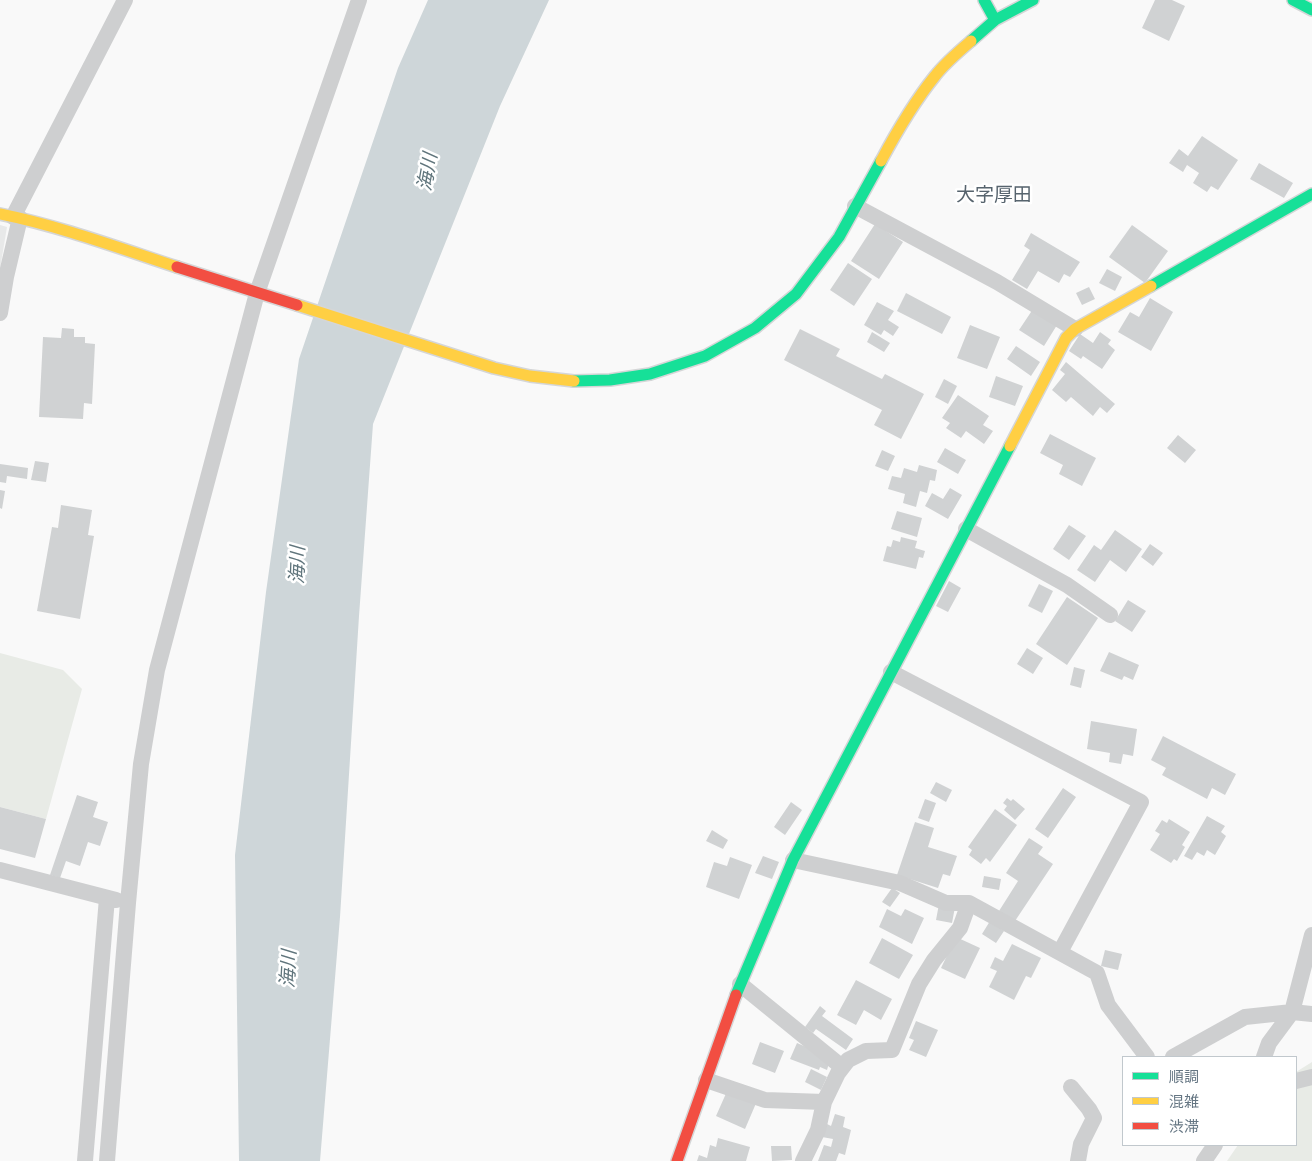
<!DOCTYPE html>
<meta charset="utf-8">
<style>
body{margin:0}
#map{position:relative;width:1312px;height:1161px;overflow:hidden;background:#f9f9f9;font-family:Figtree,"Noto Sans JP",sans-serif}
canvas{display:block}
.legend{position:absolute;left:1122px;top:1056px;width:175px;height:90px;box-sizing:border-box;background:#fff;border:1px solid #c1c8cd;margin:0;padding:6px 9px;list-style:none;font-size:15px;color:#657683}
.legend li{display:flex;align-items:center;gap:10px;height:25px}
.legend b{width:25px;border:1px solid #c1c8cd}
</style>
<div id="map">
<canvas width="1312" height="1161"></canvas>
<ul class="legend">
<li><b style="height:6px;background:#16e098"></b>順調</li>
<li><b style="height:6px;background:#ffcf43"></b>混雑</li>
<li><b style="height:6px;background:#f24e42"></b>渋滞</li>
</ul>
</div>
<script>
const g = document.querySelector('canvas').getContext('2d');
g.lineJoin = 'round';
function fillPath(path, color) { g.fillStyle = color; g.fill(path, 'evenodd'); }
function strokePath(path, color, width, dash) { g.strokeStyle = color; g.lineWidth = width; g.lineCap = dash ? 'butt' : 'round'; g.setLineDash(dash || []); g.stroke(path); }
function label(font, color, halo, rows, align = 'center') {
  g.font = font + ' Figtree,"Noto Sans JP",sans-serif'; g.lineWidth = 5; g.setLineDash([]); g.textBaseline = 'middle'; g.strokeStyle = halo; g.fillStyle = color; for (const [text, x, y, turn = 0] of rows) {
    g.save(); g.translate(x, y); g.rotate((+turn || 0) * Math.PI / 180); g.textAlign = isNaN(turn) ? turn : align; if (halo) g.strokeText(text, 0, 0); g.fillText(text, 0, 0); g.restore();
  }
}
fillPath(new Path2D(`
 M 0,225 L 7,227 L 0,269 Z`), '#e8e9e9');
fillPath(new Path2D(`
 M 0,653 L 63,670 L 82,689 L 46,819 L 0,807 Z
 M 1312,1062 L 1312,1161 L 1227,1161 L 1238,1145 L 1296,1145 L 1296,1072 Z`), '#e8ebe6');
fillPath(new Path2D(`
 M 428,0 L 549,0 L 500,106 L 373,424 L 359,616 L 340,917 L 320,1161 L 239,1161 L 235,855 L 266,592 L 299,359 L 398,68 Z`), '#ced6d9');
fillPath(new Path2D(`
 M 1155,0 L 1172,0 L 1185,6 L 1169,41 L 1142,28 Z
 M 1202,136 L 1238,160 L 1218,190 L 1211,186 L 1207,192 L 1193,183 L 1199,173 L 1187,165 L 1183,172 L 1169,163 L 1179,149 L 1188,156 Z
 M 1259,163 L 1293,183 L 1284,198 L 1250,179 Z
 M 875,224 L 903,242 L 879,279 L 851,261 Z
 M 1132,225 L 1168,251 L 1145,283 L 1109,257 Z
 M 1031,233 L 1080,262 L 1070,277 L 1064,274 L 1059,283 L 1038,271 L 1027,289 L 1012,280 L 1030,250 L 1024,246 Z
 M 848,263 L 872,279 L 854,306 L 830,290 Z
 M 1107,269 L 1122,277 L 1115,291 L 1099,283 Z
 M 1089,287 L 1095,299 L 1082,305 L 1076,293 Z
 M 906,293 L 951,317 L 942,334 L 897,311 Z
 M 1150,298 L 1173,312 L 1151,351 L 1118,332 L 1130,312 L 1139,317 Z
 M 877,302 L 894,311 L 888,320 L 899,327 L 893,336 L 884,330 L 881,335 L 864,325 Z
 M 1033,309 L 1057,325 L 1044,346 L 1019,330 Z
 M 970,325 L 1000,337 L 987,369 L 957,358 Z
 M 62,328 L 74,329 L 74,337 L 85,337 L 85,343 L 95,344 L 92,404 L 84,403 L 83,419 L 39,417 L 43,337 L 61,338 Z
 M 800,329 L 840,349 L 836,356 L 882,379 L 885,374 L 924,394 L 901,439 L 874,425 L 882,410 L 784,360 Z
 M 872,332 L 890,343 L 884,352 L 867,342 Z
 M 1100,332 L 1111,340 L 1108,344 L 1115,350 L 1102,369 L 1083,356 L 1081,359 L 1069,351 L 1080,334 L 1093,343 Z
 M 1016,346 L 1040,362 L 1031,376 L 1007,359 Z
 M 1066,362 L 1115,404 L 1107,413 L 1100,407 L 1093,416 L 1071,397 L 1066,402 L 1052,390 L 1065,374 L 1060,370 Z
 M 996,376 L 1023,386 L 1015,406 L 989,397 Z
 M 944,379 L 957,386 L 948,404 L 935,397 Z
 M 958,395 L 989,416 L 983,425 L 993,431 L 984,444 L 966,431 L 961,438 L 946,428 L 950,423 L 942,418 Z
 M 1050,434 L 1096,458 L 1082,486 L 1059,474 L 1063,465 L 1040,453 Z
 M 1178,435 L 1196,450 L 1185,463 L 1167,448 Z
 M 945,448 L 966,460 L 958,474 L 937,462 Z
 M 882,450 L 895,456 L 888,471 L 875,466 Z
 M 35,461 L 49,463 L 46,482 L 31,480 Z
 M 0,464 L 28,468 L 27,479 L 7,476 L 6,483 L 0,482 Z
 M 919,465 L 937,470 L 935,481 L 930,480 L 927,493 L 920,491 L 916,507 L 903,503 L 905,494 L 888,489 L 892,476 L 901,478 L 904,468 L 917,472 Z
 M 950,488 L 962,495 L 948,519 L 925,506 L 932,493 L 943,499 Z
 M 0,490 L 5,491 L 2,509 L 0,508 Z
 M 61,505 L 92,510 L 88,535 L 94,536 L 80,619 L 37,611 L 52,527 L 58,528 Z
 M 897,511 L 922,518 L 917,537 L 891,529 Z
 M 1069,525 L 1086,536 L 1069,560 L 1053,549 Z
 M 1115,530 L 1142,549 L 1126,572 L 1110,560 L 1095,582 L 1077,570 L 1094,545 L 1101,550 Z
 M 901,537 L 917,541 L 915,548 L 925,551 L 923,558 L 919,557 L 916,569 L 883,561 L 887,546 L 891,547 L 893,540 L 900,542 Z
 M 1150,544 L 1163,553 L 1153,566 L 1141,557 Z
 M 949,581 L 961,588 L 948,612 L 936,606 Z
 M 1039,584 L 1053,591 L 1042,613 L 1028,606 Z
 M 1067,597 L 1098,618 L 1067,665 L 1036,644 Z
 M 1128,600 L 1146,611 L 1132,632 L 1115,621 Z
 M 1027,648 L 1043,658 L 1033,674 L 1017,664 Z
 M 1109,652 L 1139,665 L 1133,680 L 1124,676 L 1122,680 L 1100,671 Z
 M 1074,667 L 1085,670 L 1081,688 L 1070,685 Z
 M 1091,721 L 1137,729 L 1133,756 L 1123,754 L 1121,764 L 1109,762 L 1110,753 L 1087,749 Z
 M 1163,736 L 1236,774 L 1225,795 L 1212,788 L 1207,799 L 1162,775 L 1166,768 L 1151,760 Z
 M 936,782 L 952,790 L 946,802 L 930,793 Z
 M 1063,788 L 1076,797 L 1048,838 L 1035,829 Z
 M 77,795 L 98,802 L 93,817 L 108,822 L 100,846 L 88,842 L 80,866 L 66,861 L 60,878 L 50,875 Z
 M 1007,798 L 1011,801 L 1013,799 L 1025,809 L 1015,820 L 1004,810 L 1007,806 L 1003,803 Z
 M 925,799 L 936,803 L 929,822 L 918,818 Z
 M 791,802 L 802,810 L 785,835 L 774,827 Z
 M 0,807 L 46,819 L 35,858 L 0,849 Z
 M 995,809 L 1017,825 L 990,862 L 986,858 L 981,864 L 969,855 L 972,850 L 968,847 Z
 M 1207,816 L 1225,826 L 1221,832 L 1226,836 L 1215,855 L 1207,850 L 1204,856 L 1197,852 L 1192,860 L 1184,856 Z
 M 1169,819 L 1190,832 L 1182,845 L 1185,847 L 1177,861 L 1174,859 L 1171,863 L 1150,850 L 1160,834 L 1155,831 L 1162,820 L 1167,823 Z
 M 915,822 L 934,828 L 928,847 L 957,856 L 950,876 L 943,874 L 938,888 L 897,875 Z
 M 712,830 L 728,840 L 723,849 L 706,841 Z
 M 1029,838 L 1043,847 L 1038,854 L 1053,864 L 1015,921 L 999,911 L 1018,881 L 1006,873 Z
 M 763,856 L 779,862 L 772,879 L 755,873 Z
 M 730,857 L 752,865 L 739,899 L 706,887 L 714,862 L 727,866 Z
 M 984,876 L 1001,879 L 999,890 L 982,887 Z
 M 892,888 L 900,893 L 890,907 L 882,902 Z
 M 939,904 L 955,907 L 952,923 L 936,920 Z
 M 887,909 L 901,916 L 905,909 L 924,918 L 912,944 L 879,927 Z
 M 990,921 L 1004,931 L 996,943 L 982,934 Z
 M 956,937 L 980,948 L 965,979 L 941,968 Z
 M 882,938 L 913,955 L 899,979 L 869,963 Z
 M 1012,944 L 1041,958 L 1031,978 L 1026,976 L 1014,1000 L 989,987 L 997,971 L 990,968 L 995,957 L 1003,961 Z
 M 1105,950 L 1122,954 L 1118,970 L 1101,966 Z
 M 856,980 L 892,999 L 881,1020 L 864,1010 L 856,1025 L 837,1015 Z
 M 820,1006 L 826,1011 L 822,1016 L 853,1039 L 846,1050 L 816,1029 L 813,1033 L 805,1027 Z
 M 916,1021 L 938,1030 L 926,1057 L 909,1050 L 914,1040 L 909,1038 Z
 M 760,1042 L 784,1051 L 775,1073 L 752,1064 Z
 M 797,1043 L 825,1055 L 829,1063 L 827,1070 L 820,1067 L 819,1070 L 790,1059 Z
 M 811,1069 L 827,1077 L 821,1090 L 805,1082 Z
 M 728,1089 L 757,1101 L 745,1129 L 716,1116 Z
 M 835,1114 L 845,1117 L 843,1127 L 851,1130 L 845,1155 L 839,1153 L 836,1161 L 818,1161 L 824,1145 L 831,1147 L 833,1139 L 822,1137 L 827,1124 L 831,1126 Z
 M 718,1138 L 750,1147 L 746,1161 L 697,1161 L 699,1155 L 707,1158 L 710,1145 L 716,1147 Z
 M 771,1146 L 791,1146 L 792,1160 L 772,1161 Z`), '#d0d2d3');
const fast = new Path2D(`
 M 984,0 L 995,20
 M 1293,0 L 1312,10
 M 971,41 L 995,20 L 1033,0
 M 1151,286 L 1312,194
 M 574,381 L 610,380 L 650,374 L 705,356 L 755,328 L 796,294 L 839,237 L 881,161
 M 736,995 L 793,860 L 1010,446`);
const slow = new Path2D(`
 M 881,161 C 897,131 914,102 935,76 C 945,63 958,52 971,41
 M 0,214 C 60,226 119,248 177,267
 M 297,305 L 494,368 L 530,376 L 574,381
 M 1010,446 L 1066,338 L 1075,329 L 1151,286`);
const jam = new Path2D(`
 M 177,267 L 297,305
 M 677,1161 L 736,995`);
strokePath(fast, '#d5d6d7', 14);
strokePath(slow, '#d5d6d7', 14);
strokePath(jam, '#d5d6d7', 14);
strokePath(new Path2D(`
 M 855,206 L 997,282 L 1075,329
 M 13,217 L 125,0
 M 0,313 L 6,277 L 20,218
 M 966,529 L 1067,585 L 1110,615
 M 891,672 L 1141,802 L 1060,952
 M 793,860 L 900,883 L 946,903 L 969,903 L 1097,973 L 1108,1005 L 1147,1057
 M 0,870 L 116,900
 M 740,984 L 842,1067
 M 1173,1057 L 1245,1017 L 1292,1012 L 1312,1014
 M 1264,1057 L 1269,1043 L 1292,1012 L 1312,935
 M 706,1080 L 765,1100 L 824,1102
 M 1296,1081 L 1312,1077
 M 1071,1087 L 1089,1109 L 1094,1118 L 1081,1144 L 1078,1161
 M 85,1161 L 107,898
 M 107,1161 L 128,903 L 141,764 L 157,670 L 257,293 L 359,0
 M 803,1161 L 818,1130 L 824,1102 L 838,1073 L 848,1060 L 866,1051 L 892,1050 L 919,984 L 934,960 L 960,928 L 969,903
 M 1204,1161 L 1215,1145`), '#cecfd0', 16);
strokePath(fast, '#16e098', 11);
strokePath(slow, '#ffcf43', 11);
strokePath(jam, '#f24e42', 11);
label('italic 19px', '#60757c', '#fff', [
 ["海川",428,172,-80],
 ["海川",298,565,-88],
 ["海川",289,969,-87]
]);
label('19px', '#57646e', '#fff', [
 ["大字厚田",994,195]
]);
</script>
